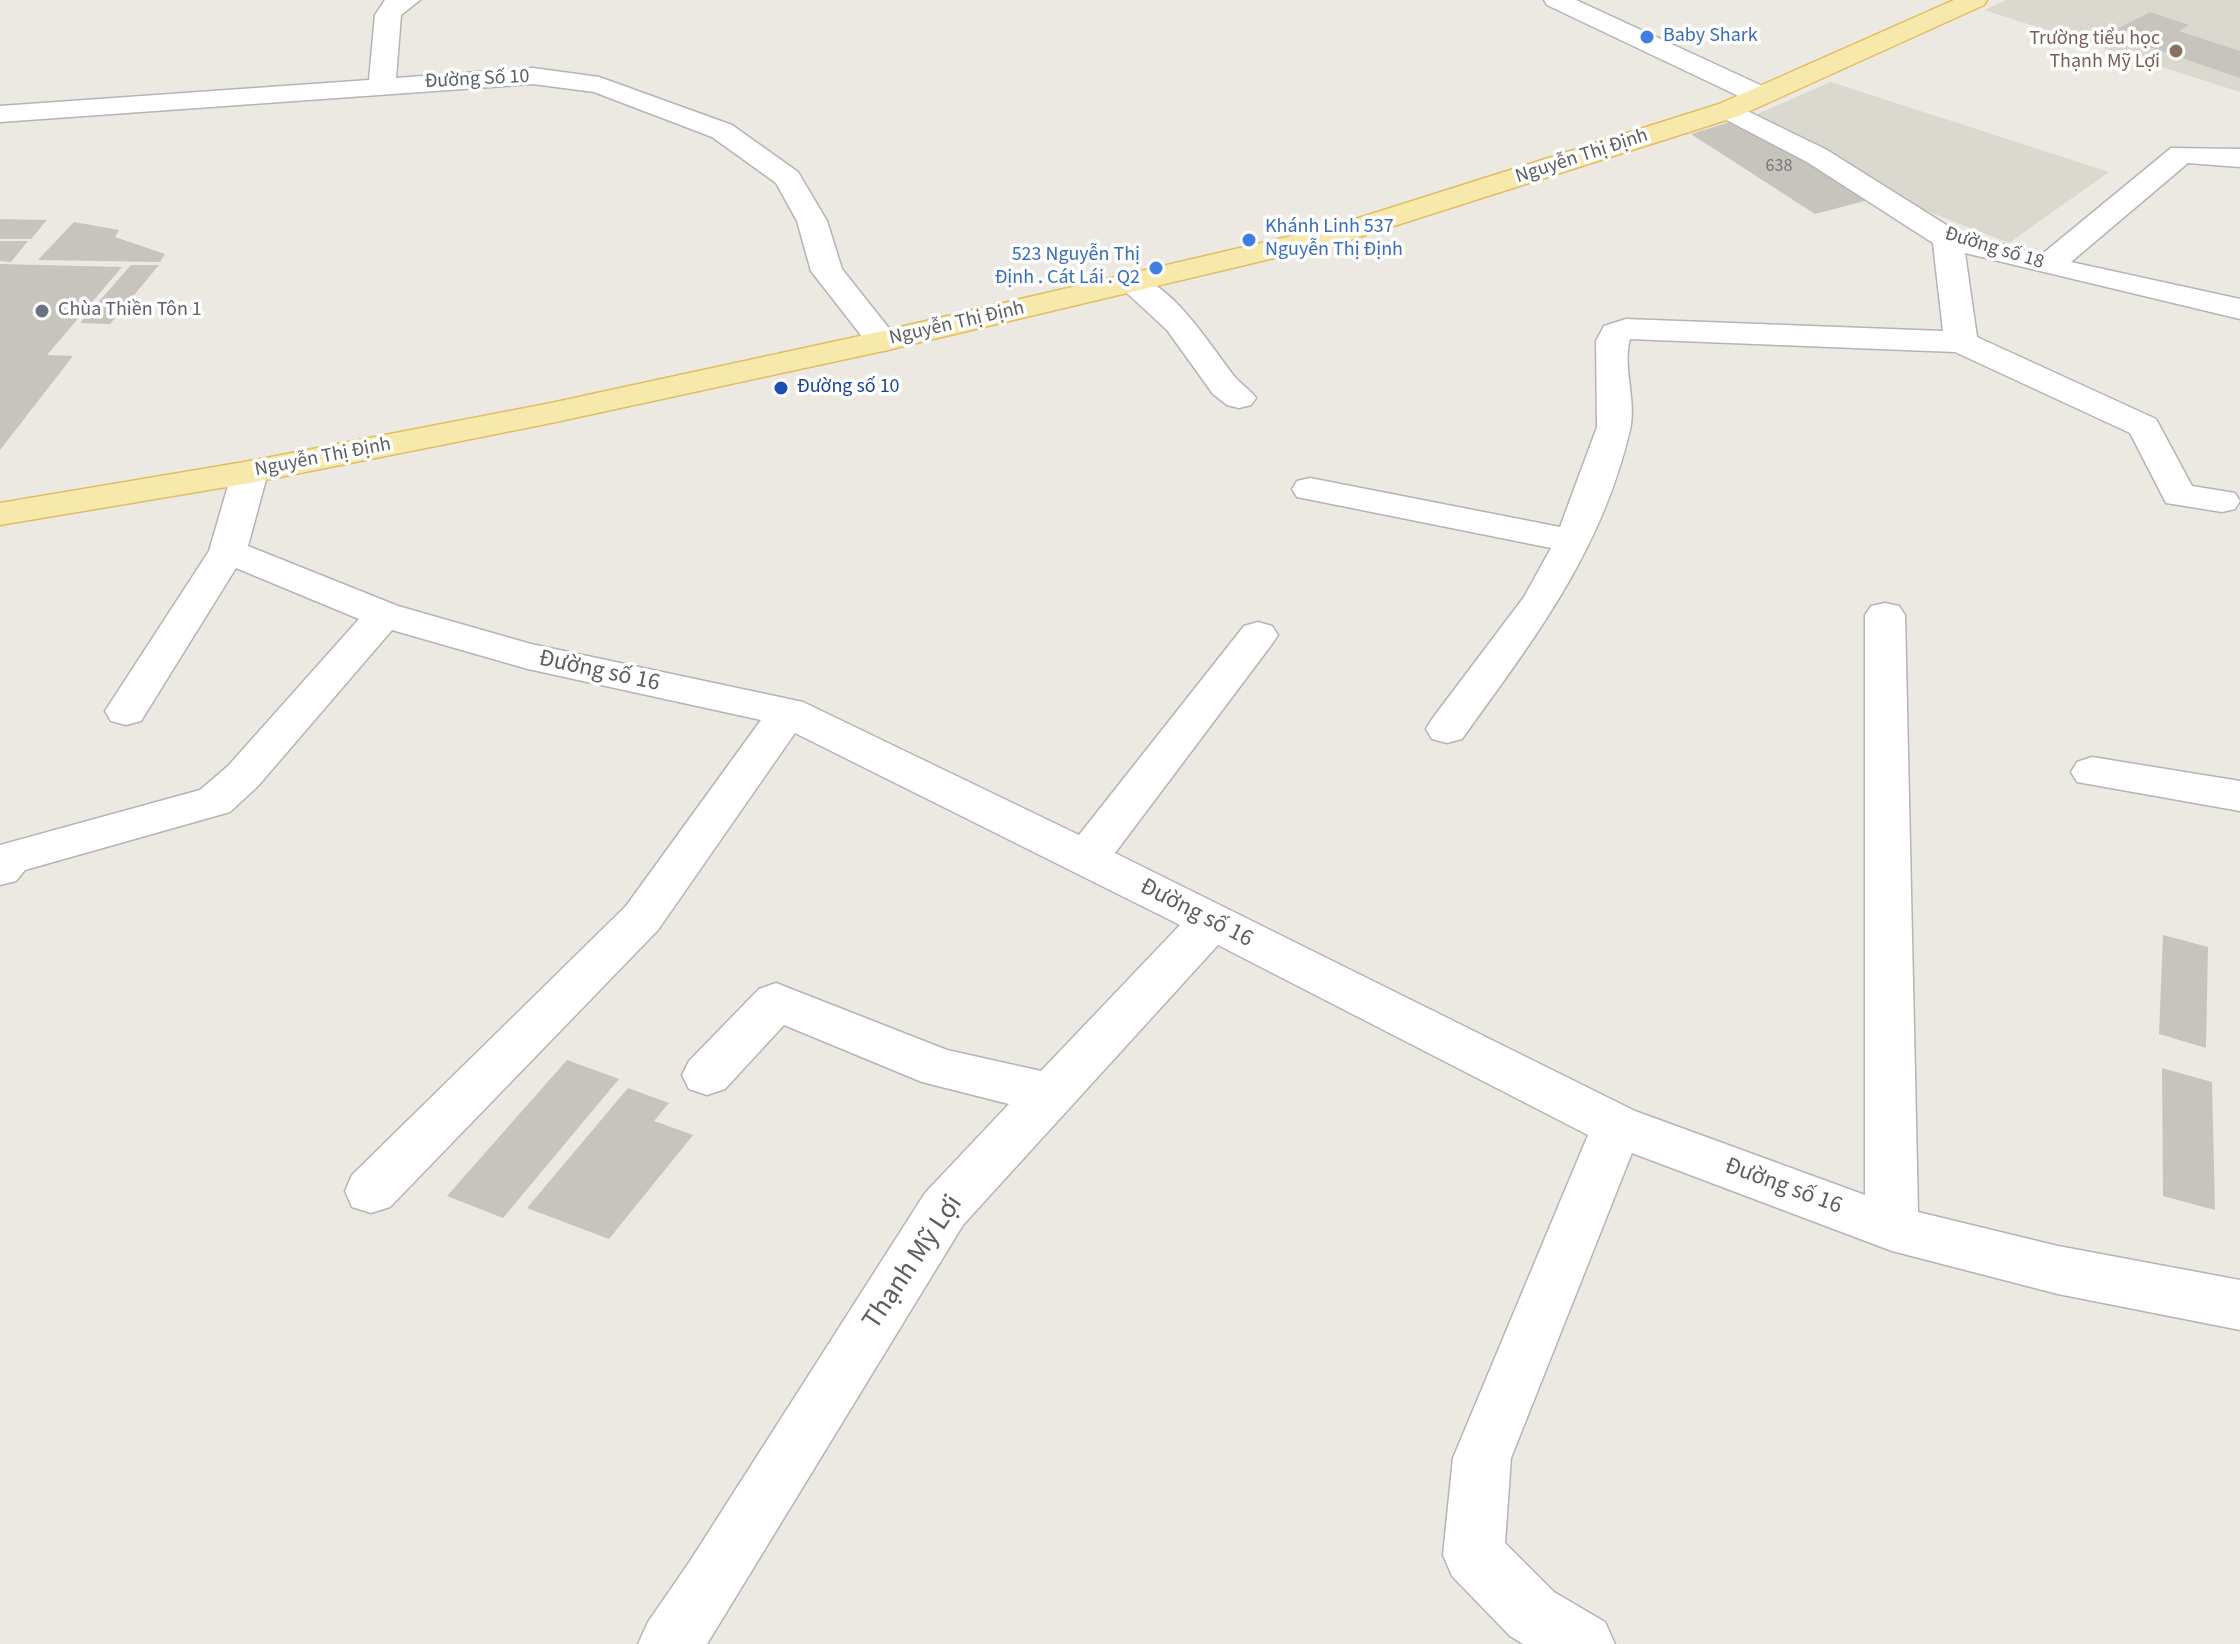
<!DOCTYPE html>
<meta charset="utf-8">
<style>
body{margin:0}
canvas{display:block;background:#ece9e2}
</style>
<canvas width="2240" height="1644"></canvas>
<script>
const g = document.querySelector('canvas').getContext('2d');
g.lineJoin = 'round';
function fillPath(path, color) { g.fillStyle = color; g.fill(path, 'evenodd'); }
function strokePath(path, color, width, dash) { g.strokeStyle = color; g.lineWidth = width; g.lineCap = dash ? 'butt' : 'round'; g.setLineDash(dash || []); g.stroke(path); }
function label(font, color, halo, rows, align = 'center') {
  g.font = font + ' "Source Sans 3",sans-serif'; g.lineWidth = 7; g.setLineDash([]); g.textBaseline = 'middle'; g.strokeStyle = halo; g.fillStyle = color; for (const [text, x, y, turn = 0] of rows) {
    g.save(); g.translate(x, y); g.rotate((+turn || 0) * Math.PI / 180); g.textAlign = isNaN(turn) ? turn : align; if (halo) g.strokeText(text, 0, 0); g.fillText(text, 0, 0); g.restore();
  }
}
fillPath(new Path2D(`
 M 2006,0 L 2240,0 L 2240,92 L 1984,10 Z
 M 1831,82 L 2109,172 L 2009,243 L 1924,210 L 1757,114 Z`), '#dbd8d0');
fillPath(new Path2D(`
 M 2150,12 L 2189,25 L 2179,31 L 2240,51 L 2240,78 L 2109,33 Z
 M 1736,120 L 1872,199 L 1815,214 L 1691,134 Z
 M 0,219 L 47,220 L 31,239 L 0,239 Z
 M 74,222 L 119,230 L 115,237 L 165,254 L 160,262 L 38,260 Z
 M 0,241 L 28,241 L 11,262 L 0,261 Z
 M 0,264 L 122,267 L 47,355 L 73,356 L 0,450 Z
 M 131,265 L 159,265 L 110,324 L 80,323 Z
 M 2163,935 L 2208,947 L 2206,1048 L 2159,1034 Z
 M 567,1060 L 619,1079 L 503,1218 L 447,1196 Z
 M 2162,1068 L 2212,1082 L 2215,1210 L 2163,1196 Z
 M 628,1088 L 669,1103 L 654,1121 L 693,1135 L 609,1239 L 527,1208 Z`), '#c7c4be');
const minor = new Path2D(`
 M 385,0 L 420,0 L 401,15 L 396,78 L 533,68 L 599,77 L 732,125 L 798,172 L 827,221 L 842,269 L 899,341 L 895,348 L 883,351 L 871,348 L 811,271 L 797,221 L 776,183 L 712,137 L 594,92 L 533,84 L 0,122 L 0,106 L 369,80 L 375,15 Z
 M 1544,0 L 1576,0 L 1769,89 L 1773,95 L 1769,101 L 1749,101 L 1547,5 Z
 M 1729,102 L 1827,150 L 1959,233 L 2041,255 L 2171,148 L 2240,149 L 2240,167 L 2188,163 L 2071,262 L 2240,299 L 2240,319 L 1965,253 L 1977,337 L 2156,419 L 2192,486 L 2235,493 L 2240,501 L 2235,509 L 2222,512 L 2166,503 L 2130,433 L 1955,352 L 1630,339 C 1622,367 1637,401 1630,430 C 1601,553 1534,639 1462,739 L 1447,743 L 1432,739 L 1426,729 L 1432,719 L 1524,597 L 1551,548 L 1297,497 L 1292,489 L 1297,481 L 1310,478 L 1560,527 L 1597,427 L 1596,341 L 1604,326 L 1626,319 L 1943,331 L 1933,243 L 1807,162 L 1719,116 L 1715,110 L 1719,104 Z
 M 1132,274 C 1173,284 1209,344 1234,376 C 1240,384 1250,389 1256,398 L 1251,405 L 1239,408 L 1227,405 L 1213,394 L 1167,330 L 1116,283 L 1121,276 Z
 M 250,461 L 263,464 L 268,472 L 248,546 L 398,606 L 531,644 L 803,702 L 1079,835 L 1244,626 L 1258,622 L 1272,626 L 1278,635 L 1272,644 L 1115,853 L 1635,1111 L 1865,1195 L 1865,615 L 1871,606 L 1885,603 L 1899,606 L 1905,615 L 1918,1212 L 2058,1246 L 2240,1280 L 2240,1330 L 2058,1294 L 1892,1251 L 1632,1153 L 1511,1458 L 1505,1543 L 1554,1592 L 1605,1622 L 1615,1644 L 1523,1644 L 1510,1636 L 1452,1576 L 1443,1555 L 1453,1458 L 1588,1135 L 1218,945 L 963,1225 L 707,1644 L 638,1644 L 648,1622 L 690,1561 L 925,1193 L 1009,1104 L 922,1082 L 784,1025 L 725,1089 L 707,1095 L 689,1089 L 682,1075 L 689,1061 L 759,989 L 776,983 L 947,1050 L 1041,1071 L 1180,925 L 795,733 L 658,930 L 390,1207 L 371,1213 L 352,1207 L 345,1191 L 352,1175 L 626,906 L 761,720 L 528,669 L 392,630 L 258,786 L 230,812 L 25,870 L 16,881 L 0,885 L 0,845 L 200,790 L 228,766 L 359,619 L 236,568 L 141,721 L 126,725 L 111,721 L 105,711 L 209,551 L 232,472 L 237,464 Z
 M 2092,757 L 2240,781 L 2240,811 L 2077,782 L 2071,772 L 2077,762 Z`);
const major = new Path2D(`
 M 1954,0 L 1987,0 L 1984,5 L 1739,116 L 1350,240 L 883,351 L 551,423 L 250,483 L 0,525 L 0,503 L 250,461 L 551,403 L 883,331 L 1330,227 L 1719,104 Z`);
strokePath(minor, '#b2b4b8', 3);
strokePath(major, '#e3bd63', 3);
fillPath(minor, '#fff');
fillPath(major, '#f7e9ac');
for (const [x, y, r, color] of [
 [1647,37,8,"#3f7fe0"],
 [2176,51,8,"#8d6e63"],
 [1249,240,8,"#3f7fe0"],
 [1156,268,8,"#3f7fe0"],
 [42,311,8,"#6b7280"],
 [781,388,8,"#1a4fb4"]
]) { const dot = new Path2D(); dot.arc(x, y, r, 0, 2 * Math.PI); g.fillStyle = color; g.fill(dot); strokePath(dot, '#fff', 3); }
label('18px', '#757878', null, [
 ["638",1779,167]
]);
label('20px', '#366cbe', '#fff', [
 ["Baby Shark",1663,37],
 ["Khánh Linh 537",1265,228],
 ["Nguyễn Thị Định",1265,251],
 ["523 Nguyễn Thị",1140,256,"right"],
 ["Định . Cát Lái . Q2",1140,279,"right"]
], 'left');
label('20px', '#785e54', '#fff', [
 ["Trường tiểu học",2160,40],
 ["Thạnh Mỹ Lợi",2160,63]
], 'right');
label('20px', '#5a5e61', '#fff', [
 ["Đường Số 10",477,80,-3],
 ["Nguyễn Thị Định",1582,157,-18],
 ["Đường số 18",1994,249,17],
 ["Nguyễn Thị Định",957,324,-13],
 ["Nguyễn Thị Định",323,458,-11]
]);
label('20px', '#5b616d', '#fff', [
 ["Chùa Thiền Tôn 1",58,311]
], 'left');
label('20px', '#164399', '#fff', [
 ["Đường số 10",797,388]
], 'left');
label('24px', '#5a5e61', '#fff', [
 ["Đường số 16",599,672,12],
 ["Đường số 16",1196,914,27],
 ["Đường số 16",1783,1187,20]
]);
label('28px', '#5a5e61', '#fff', [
 ["Thạnh Mỹ Lợi",914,1263,-56]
]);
</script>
